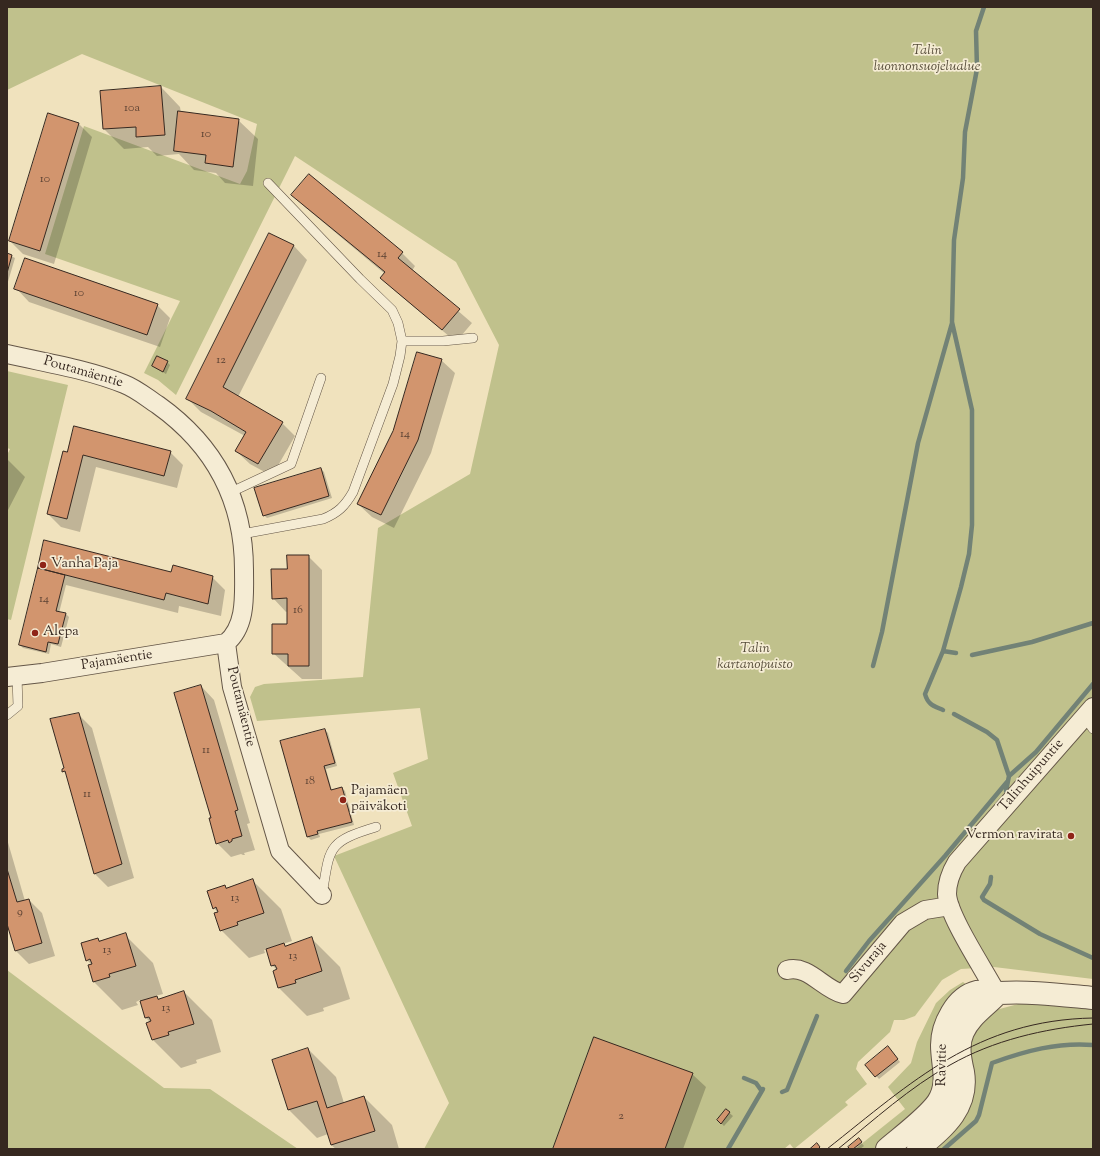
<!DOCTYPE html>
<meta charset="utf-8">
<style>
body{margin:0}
#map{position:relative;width:1100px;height:1156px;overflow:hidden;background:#f0e2bd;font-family:"Sorts Mill Goudy",serif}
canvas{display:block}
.frame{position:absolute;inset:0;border:8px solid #362820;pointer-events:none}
</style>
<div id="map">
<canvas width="1100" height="1156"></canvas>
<div class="frame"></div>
</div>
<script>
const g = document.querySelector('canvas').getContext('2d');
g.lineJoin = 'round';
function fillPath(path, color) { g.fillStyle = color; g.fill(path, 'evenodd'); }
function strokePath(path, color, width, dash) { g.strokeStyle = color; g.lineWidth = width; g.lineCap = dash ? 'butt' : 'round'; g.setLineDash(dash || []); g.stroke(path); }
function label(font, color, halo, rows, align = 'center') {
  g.font = font + ' "Sorts Mill Goudy",serif'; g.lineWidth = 3.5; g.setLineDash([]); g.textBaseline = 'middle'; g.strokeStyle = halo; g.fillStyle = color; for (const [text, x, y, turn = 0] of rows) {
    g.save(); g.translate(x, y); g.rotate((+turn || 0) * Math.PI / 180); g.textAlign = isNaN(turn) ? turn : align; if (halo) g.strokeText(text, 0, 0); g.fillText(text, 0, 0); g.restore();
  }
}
fillPath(new Path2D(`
 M 7,7 L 1093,7 L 1093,979 L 994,967 L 961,969 L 942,980 L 915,1016 L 904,1020 L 894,1020 L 890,1032 L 858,1062 L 856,1069 L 867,1084 L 845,1102 L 848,1105 L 794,1149 L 790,1144 L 784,1149 L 424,1149 L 449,1103 L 334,856 L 412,826 L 393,773 L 428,759 L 420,708 L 257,721 L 250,697 L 255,687 L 264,684 L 363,677 L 378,528 L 470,474 L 499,345 L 456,262 L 295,156 L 176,395 L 158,380 L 144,373 L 180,301 L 45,254 L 84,126 L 240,184 L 247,171 L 257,124 L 82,54 L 7,90 Z
 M 7,371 L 68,385 L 11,620 L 7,619 L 7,455 L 10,449 L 7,448 Z
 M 7,970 L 164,1088 L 210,1089 L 298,1149 L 7,1149 Z
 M 963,982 L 967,985 L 934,1069 L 933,1079 L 935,1080 L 929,1100 L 877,1149 L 855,1149 L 905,1109 L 888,1087 L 911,1063 L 917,1042 L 936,1003 L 950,990 Z
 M 1022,1003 L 1093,1006 L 1093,1149 L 926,1149 L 969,1034 L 992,1011 Z`), '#c0c18c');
fillPath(new Path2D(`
 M 161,87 L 180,107 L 181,113 L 238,120 L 258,139 L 253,186 L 225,183 L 216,173 L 194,170 L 179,154 L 157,156 L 148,147 L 124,149 L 104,129 L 101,92 Z
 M 79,124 L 92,137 L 54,264 L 23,254 L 10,241 Z
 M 293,195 L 402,253 L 415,266 L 412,271 L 472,323 L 456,342 L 395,291 L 382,278 L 385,274 L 306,208 Z
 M 270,234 L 294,246 L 307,260 L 238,397 L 282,423 L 295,436 L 272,476 L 250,464 L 236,451 L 245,436 L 201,412 L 188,399 Z
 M 7,254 L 15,258 L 7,285 Z
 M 16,288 L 157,305 L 170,318 L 160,347 L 29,302 Z
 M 441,360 L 455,373 L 431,453 L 394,528 L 372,517 L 358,504 L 394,431 Z
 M 167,362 L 170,365 L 166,374 L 153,366 Z
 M 64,452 L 170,452 L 183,465 L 177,488 L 96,467 L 80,532 L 61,527 L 48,514 Z
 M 7,459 L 25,477 L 7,512 Z
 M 321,469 L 324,472 L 332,498 L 267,518 L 264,515 Z
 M 45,541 L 172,574 L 212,577 L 225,590 L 221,616 L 179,606 L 178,613 L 66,585 L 59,613 L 66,614 L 69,617 L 61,647 L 51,644 L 49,654 L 23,648 L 20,645 Z
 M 308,556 L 322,570 L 322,679 L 302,679 L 273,653 L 288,625 L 288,611 L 286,612 L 273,598 L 288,570 Z
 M 201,686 L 214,700 L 250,823 L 247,824 L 255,850 L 244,853 L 245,855 L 243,855 L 241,854 L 231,857 L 217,843 L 212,818 Z
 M 78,714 L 92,728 L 134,878 L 108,887 L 95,874 L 67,775 L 63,771 Z
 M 325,730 L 328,733 L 337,766 L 326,769 L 332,791 L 342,788 L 345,791 L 354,825 L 319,834 L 320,837 L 311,840 L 308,837 Z
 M 7,839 L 25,901 L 29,900 L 42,913 L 55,956 L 29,964 L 16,951 L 7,923 Z
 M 253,881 L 281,909 L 292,941 L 283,944 L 286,947 L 312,939 L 340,967 L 350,999 L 323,1008 L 324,1011 L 307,1016 L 279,988 L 274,971 L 277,970 L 272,965 L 267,949 L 264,950 L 265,953 L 249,958 L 221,930 L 218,913 L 214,908 L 225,887 L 227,889 Z
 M 125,935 L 153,963 L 163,994 L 155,996 L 159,1000 L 184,992 L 212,1020 L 221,1052 L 196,1060 L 197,1063 L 181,1068 L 153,1040 L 150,1022 L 146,1018 L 140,1000 L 136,1002 L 138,1005 L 122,1010 L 94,982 L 89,966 L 92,965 L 87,960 L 98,939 L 101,942 Z
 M 308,1049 L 336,1077 L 344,1103 L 364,1097 L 392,1125 L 399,1149 L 336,1149 L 331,1145 L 328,1134 L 317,1138 L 289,1110 Z
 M 891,1051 L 900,1062 L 879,1079 L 866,1065 Z
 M 692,1074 L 706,1087 L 683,1149 L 554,1149 Z
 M 726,1110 L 733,1116 L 724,1126 L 721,1123 Z
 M 859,1140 L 864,1146 L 860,1149 L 852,1149 Z`), '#0003');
strokePath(new Path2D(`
 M 943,651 L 956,653
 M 972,655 L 1032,642 L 1093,623
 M 873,666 L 882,632 L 918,443 L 952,323
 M 943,710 C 934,706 928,705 925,694 L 943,651 L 961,587 L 969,554 L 972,525 L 972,410 L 952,322 L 954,240 L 963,178 L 965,132 L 977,69 L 976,31 L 984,7
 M 954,714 L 987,732 L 997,740 L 1009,776 L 1006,791
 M 1009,776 L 1036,752 L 1093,684
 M 991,877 L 990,884 L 982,897 L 984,900 L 1040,934 L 1093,958
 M 846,971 L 869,941 L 945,856 L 1007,782
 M 744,1078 L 756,1083 L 761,1090
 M 782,1092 L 787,1090 L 817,1016
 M 728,1149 L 763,1089
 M 944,1149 L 976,1121 L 979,1115 L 992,1063 C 1025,1051 1058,1042 1093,1045`), '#728276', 4.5);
const building = new Path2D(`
 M 161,86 L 165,135 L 136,137 L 136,127 L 103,129 L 100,91 Z
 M 178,111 L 239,119 L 233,167 L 205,163 L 206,155 L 174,151 Z
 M 48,113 L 79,123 L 40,251 L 9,241 Z
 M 309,174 L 403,252 L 398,258 L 460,309 L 442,330 L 380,278 L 385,272 L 291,195 Z
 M 269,233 L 294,245 L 223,387 L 283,422 L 258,464 L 235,451 L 246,432 L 211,411 L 186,399 Z
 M 7,253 L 12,255 L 7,273 Z
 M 25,258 L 158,304 L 147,335 L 14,289 Z
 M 417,352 L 442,359 L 418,440 L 381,515 L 357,504 L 393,431 Z
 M 157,356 L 168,361 L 163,372 L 152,366 Z
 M 74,426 L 171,451 L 164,476 L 83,455 L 67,519 L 47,514 L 63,451 L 67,452 Z
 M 321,468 L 329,496 L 263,516 L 254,488 Z
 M 44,540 L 171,572 L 173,565 L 213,576 L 208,604 L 166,593 L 164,600 L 38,568 Z
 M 287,555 L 309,555 L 309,666 L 288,666 L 288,654 L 272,654 L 272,624 L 287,624 L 287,598 L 272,599 L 271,569 L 287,569 Z
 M 38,568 L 65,575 L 56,611 L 66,613 L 58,644 L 48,642 L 46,652 L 19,645 Z
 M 201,685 L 238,810 L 235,811 L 242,836 L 232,839 L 232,841 L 229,843 L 228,840 L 216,844 L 209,818 L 211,818 L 174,693 Z
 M 79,713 L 122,864 L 94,874 L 65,771 L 62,772 L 62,769 L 64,768 L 50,719 Z
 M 325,729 L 335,763 L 324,766 L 331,790 L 342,787 L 352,822 L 317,831 L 318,834 L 307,837 L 280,741 Z
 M 7,869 L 17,902 L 29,899 L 42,943 L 15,951 L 7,924 Z
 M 253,879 L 264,913 L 237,922 L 238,925 L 220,931 L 214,913 L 218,912 L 216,907 L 213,909 L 207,891 L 225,885 L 226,888 Z
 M 126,933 L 136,966 L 109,974 L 110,977 L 93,982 L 88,965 L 92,964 L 90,959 L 86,961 L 81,943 L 98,938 L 99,941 Z
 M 312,937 L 322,971 L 295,980 L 296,983 L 278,988 L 273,971 L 277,969 L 275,965 L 271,966 L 266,949 L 284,943 L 285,946 Z
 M 184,991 L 194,1024 L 168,1032 L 169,1035 L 152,1040 L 146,1023 L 151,1021 L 149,1017 L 145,1018 L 140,1001 L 157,996 L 158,999 Z
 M 594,1037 L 693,1073 L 665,1149 L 553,1149 Z
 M 888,1046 L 898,1059 L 875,1077 L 865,1065 Z
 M 308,1048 L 327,1108 L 364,1096 L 375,1131 L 331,1145 L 317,1101 L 288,1110 L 272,1060 Z
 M 726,1109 L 730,1112 L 721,1124 L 717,1120 Z
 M 859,1138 L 862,1142 L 853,1149 L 850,1149 L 848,1147 Z
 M 817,1143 L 820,1147 L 818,1149 L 810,1149 Z`);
fillPath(building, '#d2956e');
strokePath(building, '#362820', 1);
const service = new Path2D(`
 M 402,341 L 443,341 L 473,338
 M 229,493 L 291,464 L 321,378
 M 242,534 L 323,519 C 338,513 345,506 353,492 L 393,384 L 400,356 L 402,341 L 398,323 L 392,310 L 360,279 L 268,183
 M 7,715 L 18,706 L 17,677
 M 1084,716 L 1093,729
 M 322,895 C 330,848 326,842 376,827`);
const minor = new Path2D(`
 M 7,354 C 46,363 87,369 124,384 C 137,389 147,398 158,405 C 214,445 244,500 244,570 C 244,594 247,626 226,643
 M 226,643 L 232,687 L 280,851 L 322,895
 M 7,677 L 42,673 L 226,643
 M 787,970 C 808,964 824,990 843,994 L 903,923 L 925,910 L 950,906
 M 997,994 C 985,971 948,916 947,894 C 947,882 951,872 957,862 L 1093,707`);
const tertiary = new Path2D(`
 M 887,1149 C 901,1137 928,1117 938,1102 C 950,1083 942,1065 942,1045 C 942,1025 956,997 977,992 C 984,991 992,994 999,993 C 1030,991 1061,995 1093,998
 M 918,1149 C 943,1128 969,1108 963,1072 C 960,1059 957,1045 963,1032 C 970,1016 985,1007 997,994`);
strokePath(service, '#645647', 10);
strokePath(minor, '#645647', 20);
strokePath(tertiary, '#645647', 24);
strokePath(service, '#f5ecd4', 9);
strokePath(minor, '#f5ecd4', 18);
strokePath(tertiary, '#f5ecd4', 22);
strokePath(new Path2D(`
 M 827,1149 C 913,1081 977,1020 1093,1018
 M 838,1149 C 874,1120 910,1087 950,1065 C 994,1040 1043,1029 1093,1024`), '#362820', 1);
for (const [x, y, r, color] of [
 [43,565,4,"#8f2418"],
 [35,633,4,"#8f2418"],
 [343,800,4,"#8f2418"],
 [1071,836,4,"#8f2418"]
]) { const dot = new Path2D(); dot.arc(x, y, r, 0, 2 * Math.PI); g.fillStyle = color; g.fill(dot); strokePath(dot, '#f5ecd4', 1.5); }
label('12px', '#5d4334', null, [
 ["10a",132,109],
 ["10",206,135],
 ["10",45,180],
 ["14",382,255],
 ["10",79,294],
 ["12",221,361],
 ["14",405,435],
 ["14",44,600],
 ["16",298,611],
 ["11",206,751],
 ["18",310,782],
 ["11",87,795],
 ["13",235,899],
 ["9",20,913],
 ["13",107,951],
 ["13",293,957],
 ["13",166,1009],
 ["2",621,1117]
]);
label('italic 14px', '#584e3b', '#f5ecd4', [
 ["Talin",927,52],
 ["luonnonsuojelualue",927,68],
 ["Talin",755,650],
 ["kartanopuisto",755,666]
]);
label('14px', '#362820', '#f5ecd4', [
 ["Poutamäentie",83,373,16],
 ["Pajamäentie",117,661,-9],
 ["Poutamäentie",240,707,76],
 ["Talinhuipuntie",1032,776,-49],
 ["Sivuraja",869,963,-50],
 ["Ravitie",943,1065,-89]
]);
label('14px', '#362820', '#f5ecd4', [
 ["Vanha Paja",51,565],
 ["Alepa",43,633],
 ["Pajamäen",351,792],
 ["päiväkoti",351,808],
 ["Vermon ravirata",1063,836,"right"]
], 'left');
</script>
